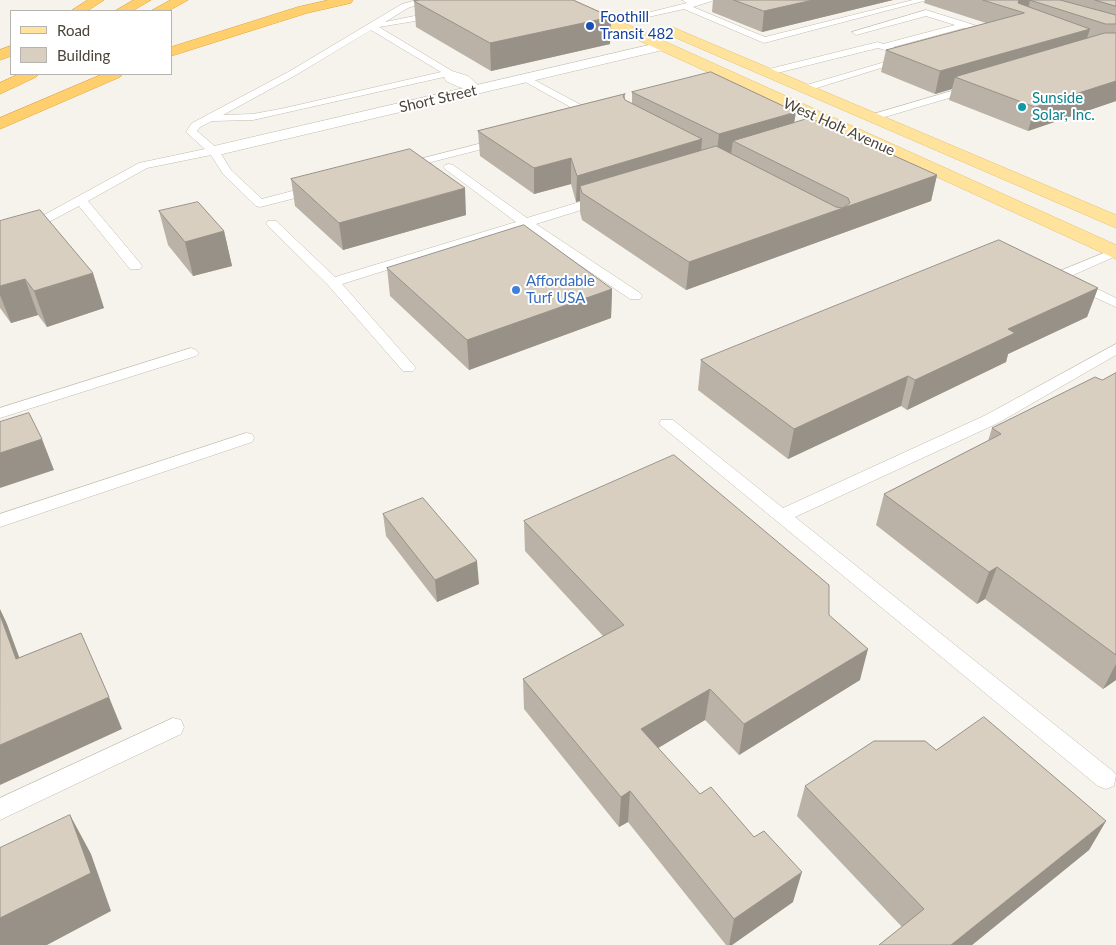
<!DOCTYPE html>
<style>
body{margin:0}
#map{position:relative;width:1116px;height:945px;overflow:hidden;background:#f6f3ec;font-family:Lato,sans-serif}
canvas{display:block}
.legend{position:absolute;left:10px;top:10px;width:162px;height:65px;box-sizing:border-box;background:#fff;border:1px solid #b7b4b0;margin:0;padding:6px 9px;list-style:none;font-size:15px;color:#4b4439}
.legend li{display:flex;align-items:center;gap:10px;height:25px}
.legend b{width:25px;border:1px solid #b7b4b0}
</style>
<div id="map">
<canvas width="1116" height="945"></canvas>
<ul class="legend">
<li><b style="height:6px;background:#ffe39c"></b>Road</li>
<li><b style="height:14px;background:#d8cfc1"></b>Building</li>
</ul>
</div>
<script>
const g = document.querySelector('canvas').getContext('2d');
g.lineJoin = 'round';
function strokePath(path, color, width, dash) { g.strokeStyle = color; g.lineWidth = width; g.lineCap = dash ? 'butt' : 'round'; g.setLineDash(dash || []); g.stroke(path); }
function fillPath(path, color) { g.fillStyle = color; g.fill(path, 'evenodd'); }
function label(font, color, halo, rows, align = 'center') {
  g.font = font + ' Lato,sans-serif'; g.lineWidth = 4; g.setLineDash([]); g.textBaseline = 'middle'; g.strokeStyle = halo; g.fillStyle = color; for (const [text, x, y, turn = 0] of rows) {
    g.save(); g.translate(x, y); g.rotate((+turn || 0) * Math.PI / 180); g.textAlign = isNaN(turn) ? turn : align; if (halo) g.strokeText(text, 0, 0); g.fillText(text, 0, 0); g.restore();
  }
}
const service = new Path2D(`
 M 417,0 L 430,0 L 408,8 L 385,22 L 439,11 L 443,14 L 439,17 L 379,27 L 452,71 L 468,76 L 481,88 L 481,92 C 473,93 453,85 446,81 L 444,77 L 253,120 L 212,121 L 200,127 L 197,131 L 218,149 L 231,170 L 262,199 L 315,185 L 321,189 L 319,192 L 260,207 L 256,206 L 223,174 L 211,155 L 147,168 L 88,201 L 140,263 L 142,266 L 140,269 L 130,269 L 79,206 L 0,248 L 0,239 L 139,163 L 205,149 L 186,132 L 192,123 L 290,71 L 402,4 ZM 371,30 L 441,72 L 285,108 L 253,114 L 223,115 L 296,75 Z
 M 682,0 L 715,0 L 693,7 L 765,37 L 913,0 L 927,0 L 764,43 L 684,9 L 639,19 L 635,16 L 687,3 Z
 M 926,10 L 990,30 L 993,35 L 986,40 L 981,37 L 984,34 L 964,28 L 893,47 L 905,50 L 913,58 L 807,91 L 802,88 L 803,86 L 902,57 L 899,54 L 878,48 L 769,75 L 764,72 L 769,69 L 878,42 L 883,44 L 955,25 L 926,16 L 856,35 L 852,32 Z
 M 525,75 L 598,114 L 599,116 L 598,118 L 590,118 L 522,80 L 520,78 Z
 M 972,85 L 977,88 L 976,90 L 878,119 L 874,120 L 869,117 L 870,115 Z
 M 502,138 L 506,139 L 508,141 L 506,143 L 404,169 L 398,166 L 400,164 Z
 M 449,164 L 453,165 L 527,218 L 599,196 L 607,196 L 609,199 L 607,202 L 536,224 L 640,293 L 642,296 L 640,299 L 630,299 L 524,227 L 342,284 L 416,368 L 413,371 L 403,371 L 328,285 L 266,224 L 268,221 L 276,221 L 335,277 L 516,222 L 445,169 L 443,167 L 445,165 Z
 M 1116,248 L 1116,256 L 1071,276 L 1116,298 L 1116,307 L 1055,279 L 1053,276 L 1055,273 Z
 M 1116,344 L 1116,355 L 998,423 L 795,517 L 1114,772 L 1116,775 L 1114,786 L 1106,789 L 1098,786 L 659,424 L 661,420 L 673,420 L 783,508 L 986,415 Z
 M 191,348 L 196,350 L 199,353 L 196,356 L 0,418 L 0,408 Z
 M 246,433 L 252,434 L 254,438 L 252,442 L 0,527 L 0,514 Z
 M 173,718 L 181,720 L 184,727 L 181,734 L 0,820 L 0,798 Z`);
const minor = new Path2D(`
 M 662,42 L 667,43 L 669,46 L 667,49 L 214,156 L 208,155 L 205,151 L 208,147 L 214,146 Z`);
const primary = new Path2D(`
 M 555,0 L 573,0 L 1116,245 L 1116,259 L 557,3 Z
 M 672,27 L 1116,215 L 1116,228 L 667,34 L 665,31 Z`);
const motorway = new Path2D(`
 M 88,0 L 104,0 L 87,11 L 71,11 Z
 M 134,0 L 151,0 L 132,11 L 115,11 Z
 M 171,0 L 188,0 L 168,11 L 151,11 Z
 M 329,0 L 353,0 L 351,3 L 307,13 L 171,56 L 171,47 L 298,7 Z
 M 11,46 L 11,56 L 0,60 L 0,50 Z
 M 19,74 L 39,74 L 36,77 L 0,94 L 0,83 Z
 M 103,74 L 123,74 L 120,77 L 0,129 L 0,118 Z`);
strokePath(service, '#c2bbae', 1);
strokePath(minor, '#c2bbae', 1);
strokePath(primary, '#e6c16a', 1);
strokePath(motorway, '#e0a43c', 1);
fillPath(service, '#fff');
fillPath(minor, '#fff');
fillPath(primary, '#ffe39c');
fillPath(motorway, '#ffcf6e');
fillPath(new Path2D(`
 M 713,0 L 893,0 L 762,32 L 712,12 Z
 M 925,0 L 1116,0 L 1116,101 L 1028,131 L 949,100 L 952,89 L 935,94 L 881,72 L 886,50 L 986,23 L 924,3 Z
 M 414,1 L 611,17 L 610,44 L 491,71 L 416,27 Z
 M 632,92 L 794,123 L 937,175 L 931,201 L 686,290 L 582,220 L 580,212 L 580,201 L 576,202 L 571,184 L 534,194 L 480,156 L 478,131 L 625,94 L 625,100 L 632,103 Z
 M 291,179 L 466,215 L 343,250 L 295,206 Z
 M 159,211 L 224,231 L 232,266 L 193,276 L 168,245 Z
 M 0,221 L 104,308 L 47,327 L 38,315 L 11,323 L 0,308 Z
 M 387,268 L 612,289 L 611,318 L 469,370 L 390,296 Z
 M 1098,288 L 1087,317 L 1008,354 L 1006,362 L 907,410 L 901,406 L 788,459 L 698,390 L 701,360 Z
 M 1116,373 L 1116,680 L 1103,689 L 985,599 L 977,604 L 876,525 L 884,494 L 988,441 L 992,428 L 1102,380 Z
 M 383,514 L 479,584 L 437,602 L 386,536 Z
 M 524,521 L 829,615 L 860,680 L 739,755 L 705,720 L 658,748 L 793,902 L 732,945 L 726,945 L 628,822 L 619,827 L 524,709 L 523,679 L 603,636 L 525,551 Z
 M 936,750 L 1106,821 L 1089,850 L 972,945 L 879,945 L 902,927 L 797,816 L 805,786 Z`), '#bab2a6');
fillPath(new Path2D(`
 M 813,0 L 893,0 L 762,32 L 764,11 Z
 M 1019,0 L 1040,0 L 1030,0 L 1028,10 L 1016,10 Z
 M 611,17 L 610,44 L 491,71 L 490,43 Z
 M 1090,29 L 1083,50 L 955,77 L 952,89 L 935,94 L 940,71 Z
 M 1116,81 L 1116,101 L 1028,131 L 1035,107 Z
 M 796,112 L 792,136 L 733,141 L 731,154 L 716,159 L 719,134 Z
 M 702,139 L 700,164 L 580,186 L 580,201 L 576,202 L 577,176 Z
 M 571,158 L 571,184 L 534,194 L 534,168 Z
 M 937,175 L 931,201 L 686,290 L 689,262 Z
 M 465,188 L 466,215 L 343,250 L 339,223 Z
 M 224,231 L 232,266 L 193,276 L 185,242 Z
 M 93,273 L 104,308 L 47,327 L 34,291 Z
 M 25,279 L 38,315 L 11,323 L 0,295 L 0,286 Z
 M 1098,288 L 1087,317 L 1008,354 L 1006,362 L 907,410 L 915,380 L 1008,329 Z
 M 612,289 L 611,318 L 469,370 L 467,340 Z
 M 908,376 L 901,406 L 788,459 L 794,429 Z
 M 42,439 L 54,470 L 0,488 L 0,453 Z
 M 477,561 L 479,584 L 437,602 L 435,580 Z
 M 997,567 L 985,599 L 977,604 L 989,572 Z
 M 0,609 L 7,624 L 32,692 L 16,659 L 0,615 Z
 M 868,649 L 860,680 L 739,755 L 744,724 Z
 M 1116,664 L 1116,680 L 1103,689 Z
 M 710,689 L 705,720 L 638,760 L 641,729 Z
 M 109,697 L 122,729 L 0,785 L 0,745 Z
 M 630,791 L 628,822 L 619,827 L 621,797 Z
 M 70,815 L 91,854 L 111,911 L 47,945 L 0,945 L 0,918 Z
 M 1106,821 L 1089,850 L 972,945 L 951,945 Z
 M 802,872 L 793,902 L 732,945 L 729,945 L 734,919 Z`), '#979187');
const building = new Path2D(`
 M 421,0 L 573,0 L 611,17 L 490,43 L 414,1 Z
 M 734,0 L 813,0 L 764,11 Z
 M 983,0 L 1019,0 L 1018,3 L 1090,29 L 940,71 L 886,50 L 1024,13 Z
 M 1030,0 L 1060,0 L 1116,15 L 1116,24 L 1106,24 Z
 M 1095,0 L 1116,0 L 1116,6 Z
 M 1105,33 L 1116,33 L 1116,81 L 1035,107 L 955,77 Z
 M 711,72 L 796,112 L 719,134 L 632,92 Z
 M 625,94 L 623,96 L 625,100 L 702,139 L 577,176 L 571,158 L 534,168 L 478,131 Z
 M 810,118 L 937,175 L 689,262 L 582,193 L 580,186 L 716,146 L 836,207 L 843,208 L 850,203 L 848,198 L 733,141 Z
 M 410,149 L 465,188 L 339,223 L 291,179 Z
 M 198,202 L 224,231 L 185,242 L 159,211 Z
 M 40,210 L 93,273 L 34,291 L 25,279 L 0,286 L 0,221 Z
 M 524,225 L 612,289 L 467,340 L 387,268 Z
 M 999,240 L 1098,288 L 1008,329 L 1015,333 L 915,380 L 908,376 L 794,429 L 701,360 Z
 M 1116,373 L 1116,655 L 997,567 L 989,572 L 884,494 L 1001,434 L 992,428 L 1095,377 L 1102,380 Z
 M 29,413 L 42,439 L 0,453 L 0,422 Z
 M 674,455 L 829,585 L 829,615 L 868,649 L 744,724 L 710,689 L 641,729 L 700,794 L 711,787 L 754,837 L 764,831 L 802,872 L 734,919 L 630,791 L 621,797 L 523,679 L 624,625 L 524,521 Z
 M 423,498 L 477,561 L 435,580 L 383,514 Z
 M 0,615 L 16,659 L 81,633 L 109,697 L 0,745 Z
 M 984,717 L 1106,821 L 951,945 L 879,945 L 924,909 L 805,786 L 874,741 L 925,741 L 936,750 Z
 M 70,815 L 91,873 L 0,918 L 0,848 Z`);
fillPath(building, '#d8cfc1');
strokePath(building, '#979187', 1);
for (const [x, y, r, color] of [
 [590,26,5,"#1a4fb4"],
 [1022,107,5,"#0f9aa8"],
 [516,290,5,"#3f7fe0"]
]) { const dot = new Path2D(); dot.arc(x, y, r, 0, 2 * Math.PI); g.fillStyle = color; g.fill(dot); strokePath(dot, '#fff', 2); }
label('15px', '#164399', '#fff', [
 ["Foothill",600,17],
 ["Transit 482",600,34]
], 'left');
label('15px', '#0d838f', '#fff', [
 ["Sunside",1032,98],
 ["Solar, Inc.",1032,115]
], 'left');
label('15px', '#4b4439', '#fff', [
 ["Short Street",438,99,-13],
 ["West Holt Avenue",839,127,24]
]);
label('15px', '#366cbe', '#fff', [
 ["Affordable",526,281],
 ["Turf USA",526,298]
], 'left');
</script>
